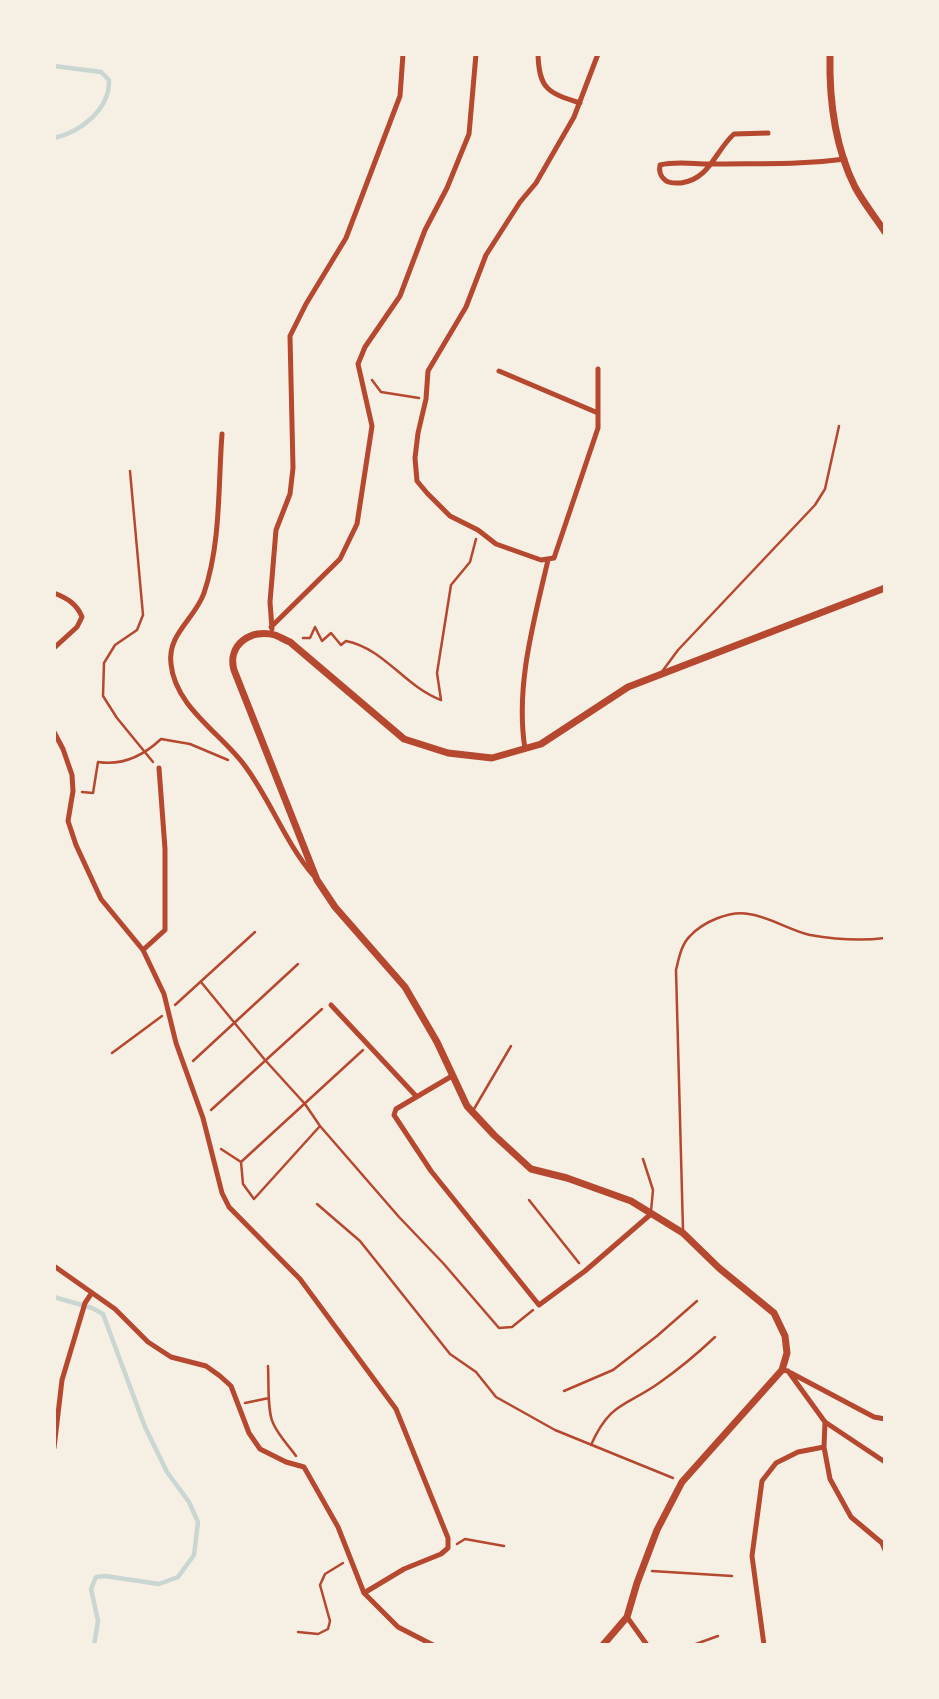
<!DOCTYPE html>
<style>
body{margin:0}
#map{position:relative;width:939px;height:1699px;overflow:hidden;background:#f6efe4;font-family:"Space Grotesk",sans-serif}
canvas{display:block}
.frame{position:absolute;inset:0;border:56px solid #f6efe4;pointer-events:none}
</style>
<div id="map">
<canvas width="939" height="1699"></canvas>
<div class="frame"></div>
</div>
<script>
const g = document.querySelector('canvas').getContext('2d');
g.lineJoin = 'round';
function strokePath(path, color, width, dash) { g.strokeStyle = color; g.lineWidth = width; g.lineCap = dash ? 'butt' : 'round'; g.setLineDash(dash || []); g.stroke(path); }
strokePath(new Path2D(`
 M 54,66 L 101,72 L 109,80 C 110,109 81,132 54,138
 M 54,1297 L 92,1308 L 103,1314 L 145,1427 L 167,1472 L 189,1502 L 198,1522 L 194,1555 L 178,1577 L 159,1584 L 105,1576 L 96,1577 L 91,1589 L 98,1621 L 94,1645`), '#c9d6d2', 4.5);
strokePath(new Path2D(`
 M 372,380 L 381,392 L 419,398
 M 130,471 L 143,615 L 137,630 L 115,645 L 104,663 L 103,696 L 117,718 L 153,762
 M 303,638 L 310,638 L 315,627 L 322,641 L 331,633 L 341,645 L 346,641 C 385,649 404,686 441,700 L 437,673 L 451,585 L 470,562 L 476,539
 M 82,792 L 93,793 L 98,762 C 123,766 143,756 161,739 L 190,744 L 228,760
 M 201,982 L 265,1060 L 305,1104 L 320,1126 L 399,1217 L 443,1263 L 499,1328 L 512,1327 L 533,1310
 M 175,1005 L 255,932
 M 112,1053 L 162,1016
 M 193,1061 L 298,964
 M 211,1110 L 322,1009
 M 221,1149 L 241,1162 L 363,1050
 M 241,1162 L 243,1184 L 254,1199 L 320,1126
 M 529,1200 L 579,1263
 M 317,1204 L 360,1241 L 450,1354 L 476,1372 L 496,1397 L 555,1430 L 673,1478
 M 268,1366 C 269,1382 267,1410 273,1423 C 278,1435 289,1446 296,1456
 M 564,1391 L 613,1370 L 657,1336 L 697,1301
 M 245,1403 L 269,1398
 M 591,1445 C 610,1402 625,1407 659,1383 C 679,1369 697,1354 715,1337
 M 457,1544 L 465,1539 L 504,1546
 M 652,1571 L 732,1576
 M 298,1632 L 318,1634 L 328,1629 L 330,1621 L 320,1585 L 325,1574 L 343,1563
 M 693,1645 L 718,1636`), '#b5482f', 2.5);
strokePath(new Path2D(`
 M 661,673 L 678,650 L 815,505 L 825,489 L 839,426
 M 474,1109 L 511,1046
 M 643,1159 L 653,1190 L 651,1211
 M 683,1230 L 676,970 C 679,958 681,945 690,936 C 703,922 730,910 749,914 C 770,917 789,930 810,935 C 833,939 861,941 885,938`), '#b5482f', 2.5);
strokePath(new Path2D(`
 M 538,54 C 539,89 548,93 580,103
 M 768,133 L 734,134 C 715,151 710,179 681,183 C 676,183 669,184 665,180 C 660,176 659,170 660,165 C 676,161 693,164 709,164 C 754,163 801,165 845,159
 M 598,369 L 598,428 L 554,558 L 541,560 L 496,544 L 478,530 L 450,516 L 427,493 L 417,481 L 415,458 L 418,433 L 426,399 L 428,371 L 466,307 L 486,255 L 520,202 L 536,183 L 574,117 L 598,54
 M 499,371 L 598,413
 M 222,434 C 218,487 221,543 204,593 C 195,619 167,634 171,664 C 175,707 222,734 245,766 C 271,801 285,842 313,875
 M 54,593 C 67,598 77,604 82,617 L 77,627 L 54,648
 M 271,627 L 340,559 L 357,524 L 372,426 L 358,364 L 365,347 L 400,296 L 425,230 L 447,188 L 469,134 L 476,54
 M 272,629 L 270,602 L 276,530 L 290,494 L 293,468 L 290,336 L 306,304 L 346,238 L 400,96 L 403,54
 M 54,732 L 63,749 L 72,775 L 73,791 L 68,821 L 76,845 L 101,899 L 143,950 L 164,994 L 176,1043 L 203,1118 L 222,1193 L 229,1207 L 300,1279 L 396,1409 L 448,1538 L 448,1548 L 441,1554 L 404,1569 L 364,1593
 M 525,749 C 515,686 534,621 548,560
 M 143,950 L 165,930 L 165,849 L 159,768
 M 331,1005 L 416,1096
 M 452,1076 L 396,1109 L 394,1115 L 431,1171 L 539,1305 L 585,1271 L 651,1214
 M 54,1266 L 115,1309 L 148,1342 L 171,1357 L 206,1366 L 220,1376 L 231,1386 L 249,1433 L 260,1449 L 286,1462 L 304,1467 L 338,1527 L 364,1593 L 398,1627 L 433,1645
 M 782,1370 L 788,1371 L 825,1422 L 885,1462
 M 791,1373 L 874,1417 L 885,1419
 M 825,1422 L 824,1447 L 830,1479 L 851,1517 L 882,1543 L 885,1550
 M 54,1448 L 62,1380 L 85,1303 L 91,1294
 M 627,1617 L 647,1645
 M 764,1645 L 752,1556 L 762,1481 L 776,1463 L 798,1452 L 824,1447`), '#b5482f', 5);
strokePath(new Path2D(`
 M 830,54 C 829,99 835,147 855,187 C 863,202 875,217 885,232
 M 603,1645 L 627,1617 L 637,1583 L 657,1530 L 682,1482 L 782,1370 L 787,1353 L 785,1336 L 774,1313 L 719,1268 L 683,1233 L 631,1201 L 567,1178 L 531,1169 L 494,1135 L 467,1106 L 437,1042 L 405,987 L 335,907 L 317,880 L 234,670 C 227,645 251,628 275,635 C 280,637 285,640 290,642 L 404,739 L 448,753 L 492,758 L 541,744 L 628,687 L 885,588`), '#b5482f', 7);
</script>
